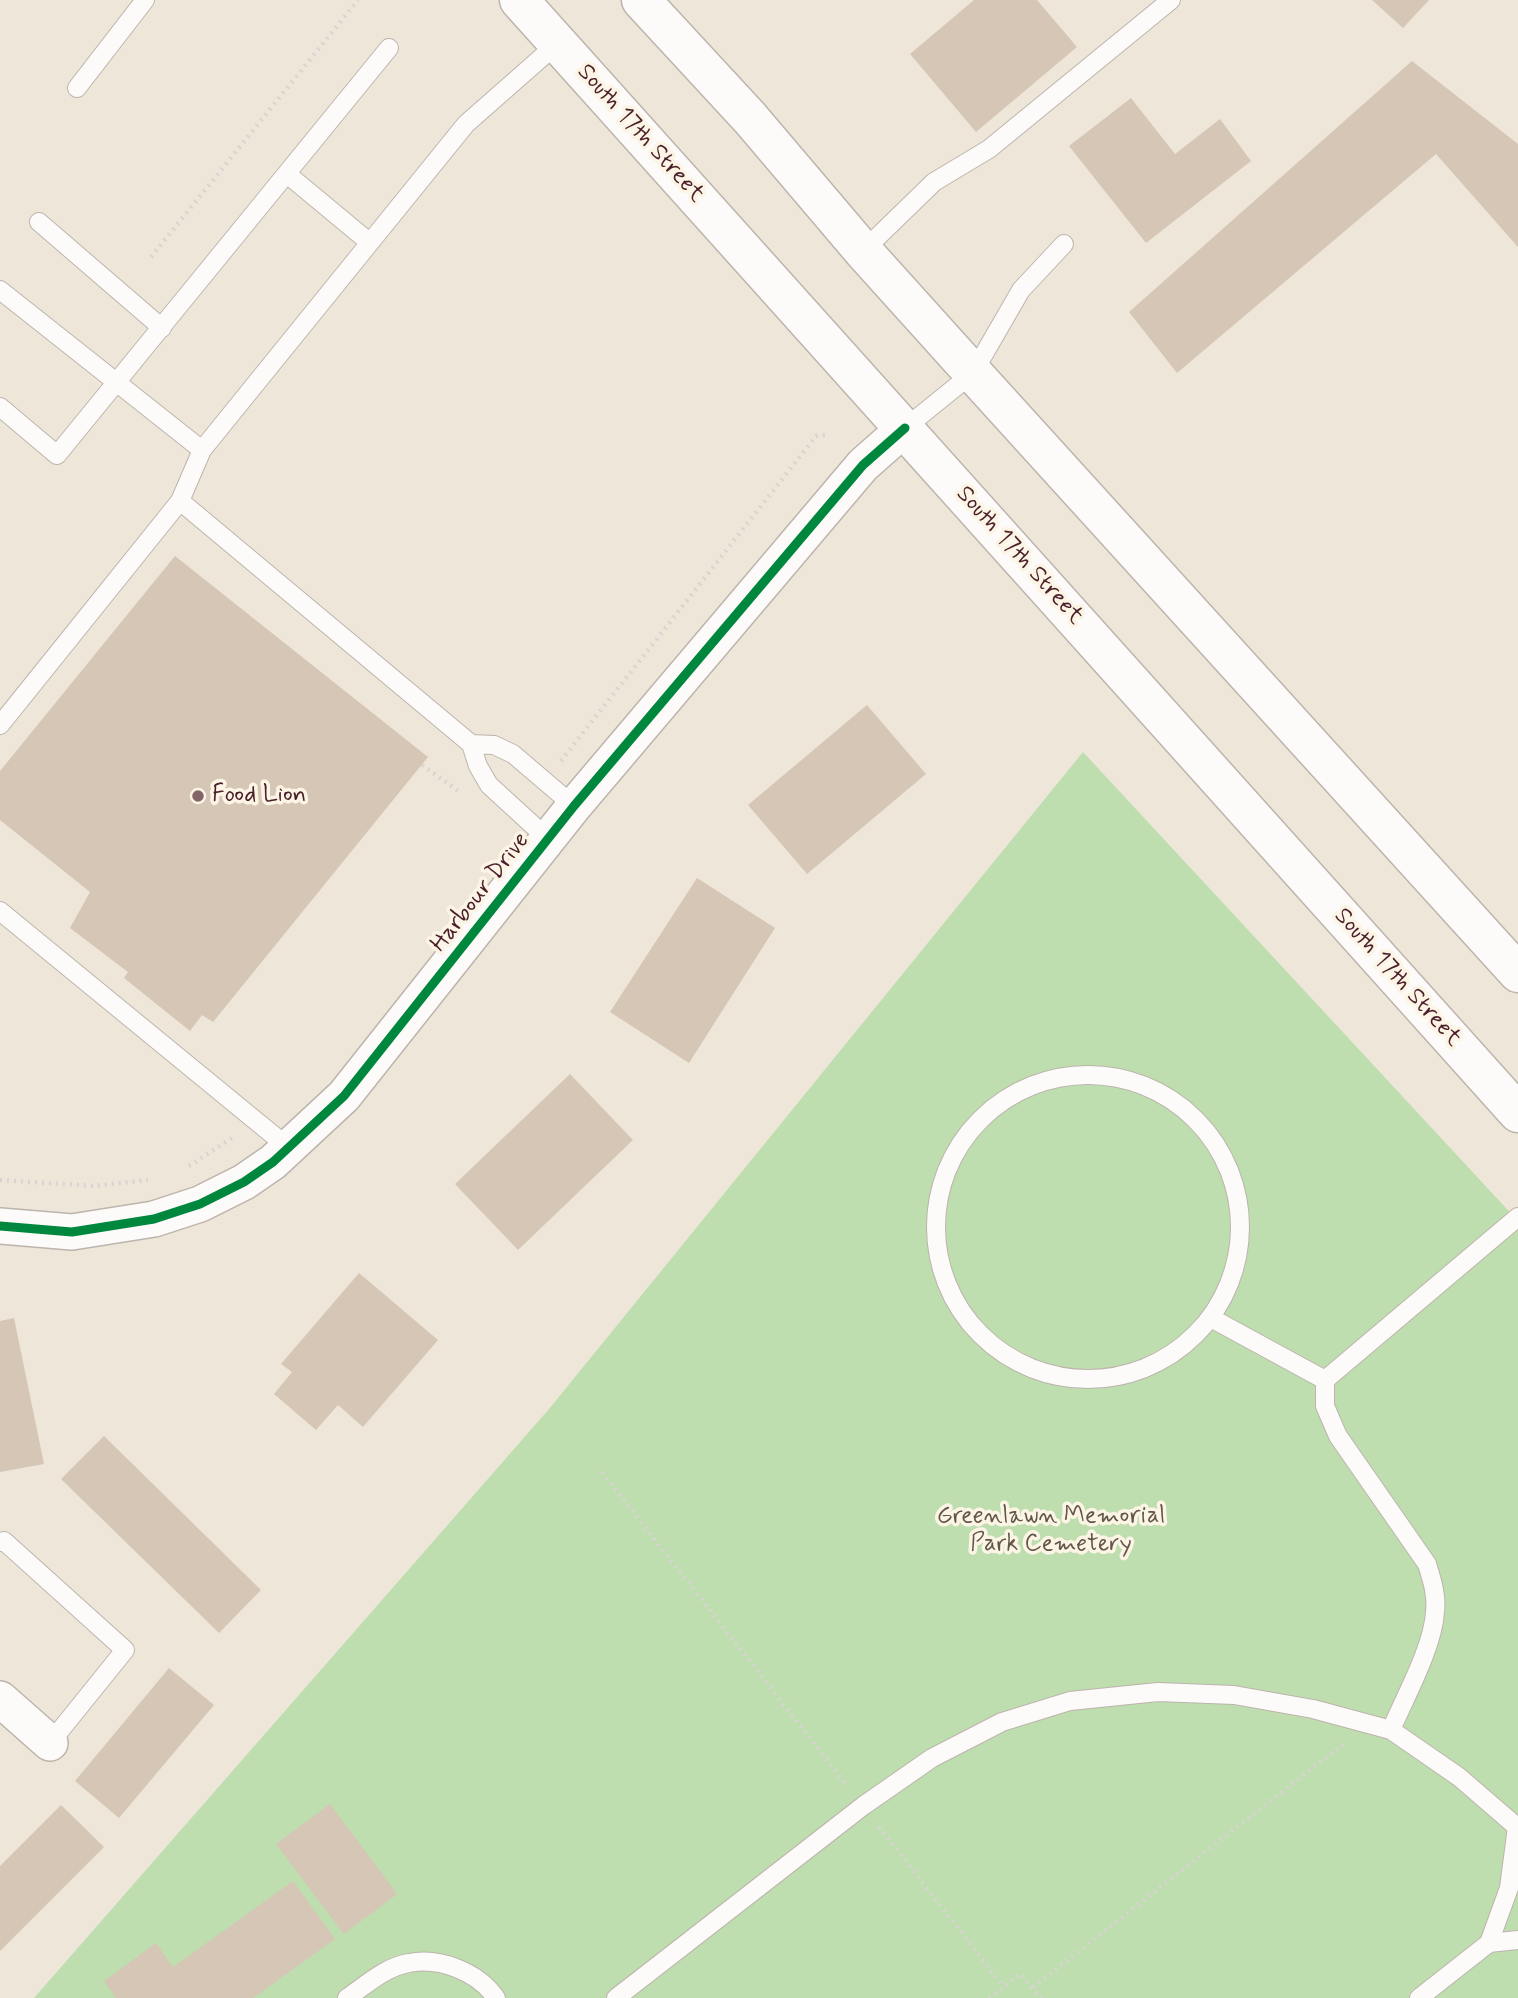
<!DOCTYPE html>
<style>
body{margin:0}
canvas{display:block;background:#eee6d9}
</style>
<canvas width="1518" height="1998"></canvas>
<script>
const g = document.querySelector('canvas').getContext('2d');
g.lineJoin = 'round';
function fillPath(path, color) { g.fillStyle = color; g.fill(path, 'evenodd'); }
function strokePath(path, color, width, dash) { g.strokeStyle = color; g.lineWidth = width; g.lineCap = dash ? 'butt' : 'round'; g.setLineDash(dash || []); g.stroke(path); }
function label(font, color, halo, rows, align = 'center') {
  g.font = font + ' Mynerve,sans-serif'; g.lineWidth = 7; g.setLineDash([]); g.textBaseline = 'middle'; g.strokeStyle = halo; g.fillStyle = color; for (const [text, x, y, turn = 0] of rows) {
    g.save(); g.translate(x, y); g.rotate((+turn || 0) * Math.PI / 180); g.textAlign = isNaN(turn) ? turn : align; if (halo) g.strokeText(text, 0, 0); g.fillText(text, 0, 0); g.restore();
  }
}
fillPath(new Path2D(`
 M 1083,752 L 1518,1221 L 1518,1998 L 34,1998 L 549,1409 Z`), '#bedeaf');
fillPath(new Path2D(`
 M 974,0 L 1037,0 L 1077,47 L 976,132 L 910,54 Z
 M 1372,0 L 1429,0 L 1403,28 Z
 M 1412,61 L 1518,144 L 1518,247 L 1436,154 L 1177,373 L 1129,312 Z
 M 1131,98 L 1175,154 L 1220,119 L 1251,161 L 1146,243 L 1069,146 Z
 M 175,556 L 428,757 L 213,1022 L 202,1015 L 190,1031 L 124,978 L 128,972 L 70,928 L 90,892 L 0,820 L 0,771 Z
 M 867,705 L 926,774 L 807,874 L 748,805 Z
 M 697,878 L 775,928 L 689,1063 L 610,1012 Z
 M 570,1074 L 633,1140 L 518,1250 L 455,1184 Z
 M 359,1273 L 438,1340 L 363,1427 L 338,1405 L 316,1430 L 274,1394 L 292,1372 L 281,1364 Z
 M 14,1318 L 44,1464 L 0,1472 L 0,1321 Z
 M 104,1436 L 261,1590 L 219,1633 L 61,1479 Z
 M 169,1668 L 214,1705 L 119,1818 L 75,1781 Z
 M 330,1804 L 397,1894 L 344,1934 L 276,1844 Z
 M 61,1805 L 104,1847 L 0,1951 L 0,1866 Z
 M 293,1881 L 335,1939 L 253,1998 L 116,1998 L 104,1981 L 156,1943 L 173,1967 Z`), '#d6c6b5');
const service = new Path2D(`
 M 77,88 L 145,0
 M 287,174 L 369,242
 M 39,222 L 162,328
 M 863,251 L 934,182 L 989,149 L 1171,0
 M 0,290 L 202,450
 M 0,407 L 57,455 L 389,48
 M 905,428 L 973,373 L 1021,290 L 1064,244
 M 0,725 L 180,501
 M 471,744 L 494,745 L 513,754 L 574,806
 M 548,839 L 489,785 L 478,766 L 471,744 L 180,501 L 202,450 L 466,124 L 558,43
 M 0,911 L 289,1148
 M936 1227a152 152 0 1 1 304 0a152 152 0 1 1-304 0Z
 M 1211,1318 L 1325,1380
 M 0,1542 L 4,1541 L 125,1650 L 50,1743
 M 1391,1730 C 1405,1697 1433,1647 1435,1612 C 1437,1595 1432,1580 1427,1564 L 1338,1436 L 1325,1406 L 1325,1380 L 1518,1217
 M 1489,1943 L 1518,1940
 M 347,1998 C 366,1985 385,1967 409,1963 C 440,1957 478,1972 496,1998
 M 616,1998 L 863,1806 L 932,1758 L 1002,1722 L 1070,1701 L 1158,1692 L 1234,1695 L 1313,1709 L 1391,1730 L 1459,1777 L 1518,1828
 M 1419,1998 L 1489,1943 L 1509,1888 L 1517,1827`);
const minor = new Path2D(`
 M 0,1226 L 72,1232 L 154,1219 L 200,1204 L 244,1182 L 273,1162 L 344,1096 L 574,806 L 863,465 L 905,428
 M 0,1699 L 50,1743`);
const secondary = new Path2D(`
 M 519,0 L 1518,1113
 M 641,0 L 750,118 L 863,251 L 973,373 L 1518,973`);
strokePath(service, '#bdb4ad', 20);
strokePath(minor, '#bdb4ad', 38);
strokePath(secondary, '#bdb4ad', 41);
strokePath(new Path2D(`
 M 151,257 L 358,0
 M 561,761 L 816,436 L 825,435
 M 422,765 L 460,792
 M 189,1166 L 235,1136
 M 0,1180 L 94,1186 L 148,1180
 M 602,1472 L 848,1787
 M 879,1827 L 1003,1986
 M 1033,1987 L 1343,1744
 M 989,1998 L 1020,1974 L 1041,1998`), '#d8d4d1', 4.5, [2, 5]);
strokePath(service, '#fcfbf9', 18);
strokePath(minor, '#fcfbf9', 35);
strokePath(secondary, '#fcfbf9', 38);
strokePath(new Path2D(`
 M 0,1226 L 72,1232 L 154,1219 L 200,1204 L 244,1182 L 273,1162 L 344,1096 L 574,806 L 863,465 L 905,428`), '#00873e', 9);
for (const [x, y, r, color] of [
 [198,796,7,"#836568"]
]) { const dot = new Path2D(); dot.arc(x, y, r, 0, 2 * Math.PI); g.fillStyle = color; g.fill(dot); strokePath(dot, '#fcf5e5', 2.5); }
label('24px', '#4a1f2b', '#fcf5e5', [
 ["South 17th Street",640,134,48],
 ["South 17th Street",1019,556,48],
 ["Harbour Drive",481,893,-52],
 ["South 17th Street",1397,978,48]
]);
label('24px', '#4a1f2b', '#fcf5e5', [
 ["Food Lion",212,796]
], 'left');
label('24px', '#615648', '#fcf5e5', [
 ["Greenlawn Memorial",1051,1517],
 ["Park Cemetery",1051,1545]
]);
</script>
